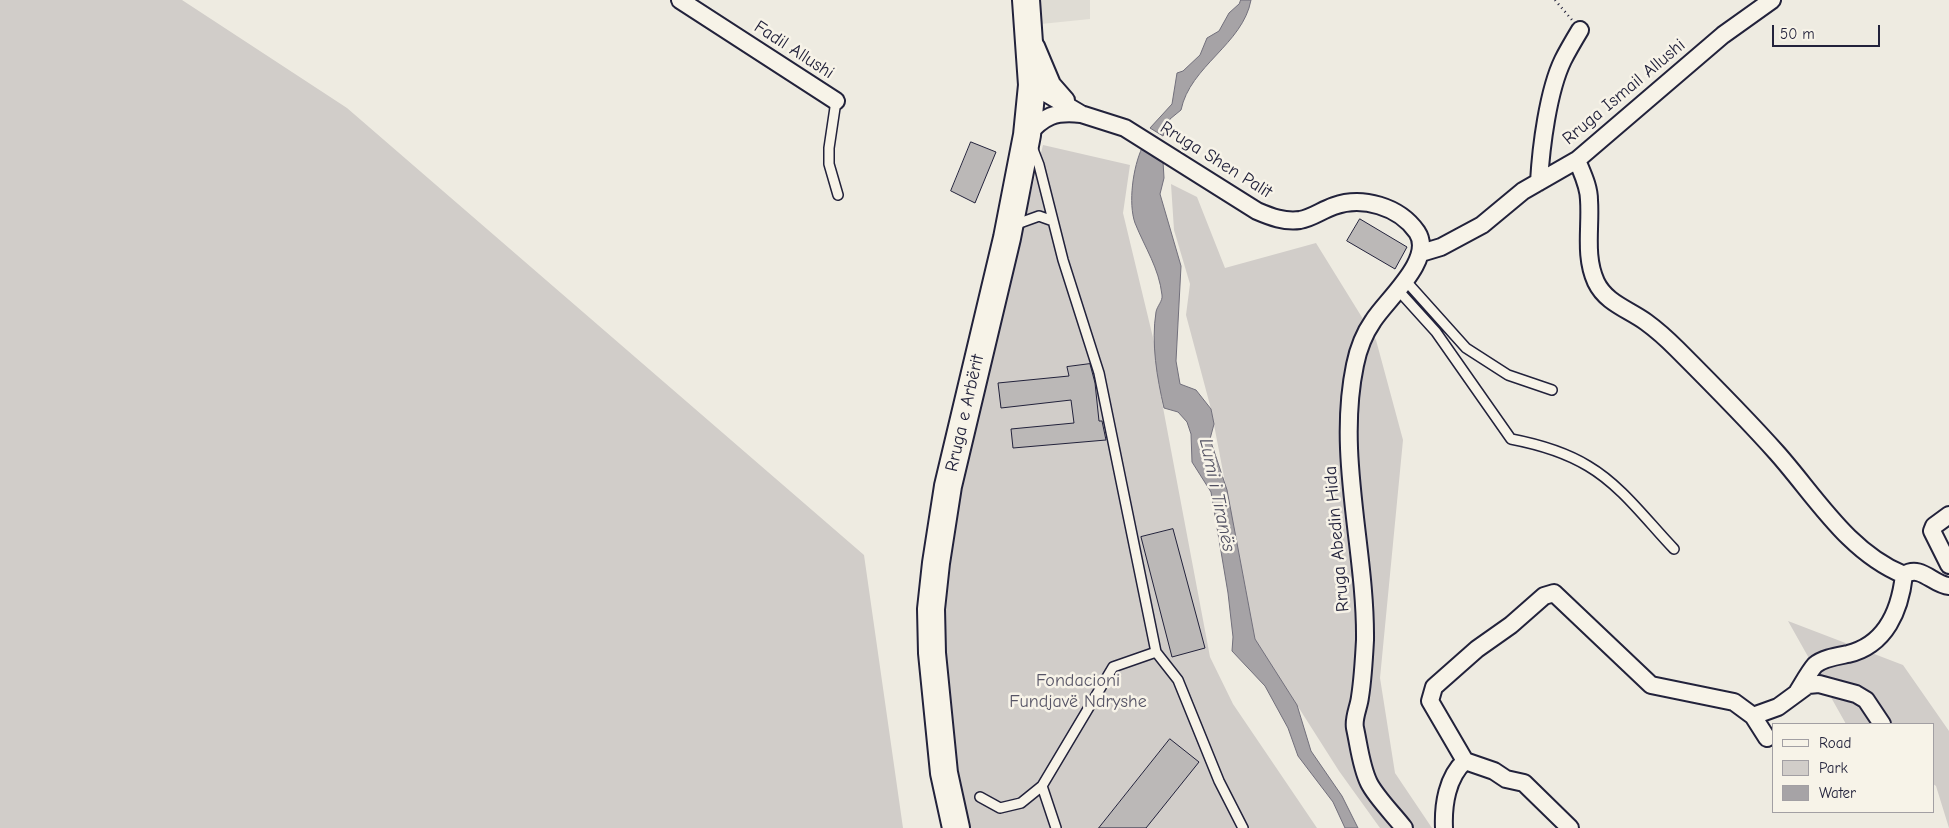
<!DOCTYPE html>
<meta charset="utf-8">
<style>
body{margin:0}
#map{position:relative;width:1949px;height:828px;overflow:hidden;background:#eeebe1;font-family:"Comic Neue",sans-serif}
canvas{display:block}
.legend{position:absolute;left:1772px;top:723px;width:162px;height:90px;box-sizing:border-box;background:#f7f3e8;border:1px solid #a29fa3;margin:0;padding:6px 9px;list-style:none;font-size:15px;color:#22223b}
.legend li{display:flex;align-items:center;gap:10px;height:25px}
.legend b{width:25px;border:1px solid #a29fa3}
.scale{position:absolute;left:1772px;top:25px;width:108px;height:22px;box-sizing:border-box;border:2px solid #22223b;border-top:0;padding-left:6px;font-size:15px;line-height:18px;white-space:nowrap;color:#22223b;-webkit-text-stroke:4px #f7f3e8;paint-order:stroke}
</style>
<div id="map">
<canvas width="1949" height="828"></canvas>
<ul class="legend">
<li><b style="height:6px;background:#f7f3e8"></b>Road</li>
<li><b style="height:14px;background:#d1cdc9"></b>Park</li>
<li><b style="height:14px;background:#a6a3a6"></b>Water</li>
</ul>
<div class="scale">50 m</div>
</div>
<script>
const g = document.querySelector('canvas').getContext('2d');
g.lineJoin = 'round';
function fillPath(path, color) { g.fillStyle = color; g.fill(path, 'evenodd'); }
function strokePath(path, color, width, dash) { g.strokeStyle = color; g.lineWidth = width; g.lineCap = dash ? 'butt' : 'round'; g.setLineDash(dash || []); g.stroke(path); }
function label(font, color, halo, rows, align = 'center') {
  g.font = font + ' "Comic Neue",sans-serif'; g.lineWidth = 5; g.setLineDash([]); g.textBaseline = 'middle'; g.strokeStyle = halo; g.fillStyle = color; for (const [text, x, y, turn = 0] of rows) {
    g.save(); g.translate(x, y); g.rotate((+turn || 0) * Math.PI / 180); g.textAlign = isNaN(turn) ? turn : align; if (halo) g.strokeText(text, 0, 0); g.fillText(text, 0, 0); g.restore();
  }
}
fillPath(new Path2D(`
 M 1041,0 L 1090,0 L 1090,19 L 1041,24 Z`), '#dfdcd4');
fillPath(new Path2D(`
 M 0,0 L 182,0 L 347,108 L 864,555 L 903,828 L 0,828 Z
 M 1043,145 L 1130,165 L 1123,213 L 1155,346 L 1158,381 L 1210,657 L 1233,704 L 1317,828 L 959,828 L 936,636 L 952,503 Z
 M 1171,184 L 1197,197 L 1225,268 L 1316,243 L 1376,340 L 1403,440 L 1380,678 L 1395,773 L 1432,828 L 1380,828 L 1339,771 L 1255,639 L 1211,409 L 1186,315 L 1190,284 L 1174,230 Z
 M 1788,621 L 1903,665 L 1949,731 L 1949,828 L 1936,786 L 1933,784 L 1933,724 L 1846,724 Z`), '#d1cdc9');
const water = new Path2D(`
 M 1241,0 L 1251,0 C 1243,44 1190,66 1181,110 L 1170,119 L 1163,136 L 1150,128 L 1172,104 L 1177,73 L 1183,71 L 1200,55 L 1207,38 L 1219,31 L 1229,13 L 1239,4 Z
 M 1142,148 L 1163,161 L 1164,178 L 1160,194 L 1181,266 L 1176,361 L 1180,384 L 1196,390 L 1211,409 L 1214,424 L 1210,439 L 1227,490 L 1255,639 L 1297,705 L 1311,751 L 1342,796 L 1358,828 L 1345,828 L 1333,802 L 1298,756 L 1288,728 L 1265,686 L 1232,651 L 1233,637 L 1228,593 L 1211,492 L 1192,462 L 1191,434 L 1187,422 L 1178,412 L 1164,408 C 1157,378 1151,343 1156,312 C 1157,306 1163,301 1162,295 C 1159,268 1145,248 1135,223 C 1128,203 1133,167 1142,148 Z`);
fillPath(water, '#a6a3a6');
strokePath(water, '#716f7b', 1);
const building = new Path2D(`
 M 971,142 L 996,152 L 975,203 L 951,191 Z
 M 1360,219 L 1407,247 L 1395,269 L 1347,241 Z
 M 1090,364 L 1095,383 L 1099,421 L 1102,421 L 1106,440 L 1013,448 L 1011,429 L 1074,423 L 1071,400 L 1001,408 L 998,383 L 1069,376 L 1067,367 Z
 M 1173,529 L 1205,648 L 1172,657 L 1141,537 Z
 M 1170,739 L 1199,762 L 1146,828 L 1099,828 Z`);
fillPath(building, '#bbb8b7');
strokePath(building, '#22223b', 1);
const lane = new Path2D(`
 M 836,101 L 829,148 L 829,164 L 838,195
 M 1014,225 L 1039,216 L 1053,221
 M 1405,280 L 1466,348 L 1508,375 L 1552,390
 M 1398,290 L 1436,332 L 1511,439 C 1537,444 1565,452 1588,466 C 1622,486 1647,521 1674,549
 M 1156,652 L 1178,680 L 1219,781 L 1243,828
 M 1042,786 L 1056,828
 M 980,797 L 1000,808 L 1021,803 L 1042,786 L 1113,667 L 1156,652 L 1099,373 L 1063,260 L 1039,165 L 1032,147`);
const street = new Path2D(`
 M 680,0 L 836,101
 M 1036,46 L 1052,84 L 1066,100
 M 1032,85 L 1081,114 L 1125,128 L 1257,211 C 1271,217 1284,222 1300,220 C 1312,218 1322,210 1334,206 C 1362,196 1399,206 1417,232 C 1435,259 1387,299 1373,321 C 1364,334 1358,350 1355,365 C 1336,456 1366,549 1365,640 C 1364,659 1363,678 1360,697 C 1359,707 1353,718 1355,728 C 1359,746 1361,767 1369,783 C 1376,797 1394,815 1404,828
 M 1027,135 C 1044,116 1055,111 1081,114
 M 1577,160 C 1582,173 1589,186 1589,200 C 1591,227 1584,256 1596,282 C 1606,303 1628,309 1646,322 C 1657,330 1667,339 1677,349 C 1711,383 1745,417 1777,453 C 1816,497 1848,552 1904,575 C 1921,564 1933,585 1949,586
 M 1539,182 C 1541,147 1548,91 1563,60 C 1568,50 1574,40 1580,30
 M 1421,253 L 1441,247 L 1482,225 L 1523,191 L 1577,160 L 1723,35 L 1772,0
 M 1949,515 L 1934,526 L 1932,531 L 1949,565
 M 1798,691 C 1803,683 1809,672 1815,665 C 1823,658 1838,656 1848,654 C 1886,645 1900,610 1904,575
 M 1753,716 L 1778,707 L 1808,685 L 1819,684 L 1856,694 L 1866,700 L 1882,724
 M 1465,761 L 1430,701 L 1434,687 L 1477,649 L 1511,625 L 1544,596 L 1554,593 L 1651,685 L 1734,702 L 1753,716 L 1767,738
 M 1444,828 C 1443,805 1447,777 1465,761 L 1494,771 L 1506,779 L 1524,783 L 1570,828`);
const primary = new Path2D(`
 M 956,828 L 944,773 L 932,653 L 931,609 L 936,563 L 948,486 L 1007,238 L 1027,135 L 1032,85 L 1026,0`);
strokePath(lane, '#22223b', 12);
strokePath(street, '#22223b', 20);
strokePath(primary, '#22223b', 30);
strokePath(new Path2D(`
 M 1555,0 L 1572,20`), '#22223b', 2.5, [1, 4]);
strokePath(lane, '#f7f3e8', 9);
strokePath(street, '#f7f3e8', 16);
strokePath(primary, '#f7f3e8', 26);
label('18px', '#22223b', '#f7f3e8', [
 ["Fadil Allushi",794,50,33],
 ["Rruga Ismail Allushi",1624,92,-40],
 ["Rruga Shen Palit",1216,160,32],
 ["Rruga e Arbërit",965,413,-77],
 ["Rruga Abedin Hida",1337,539,-95]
]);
label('18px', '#575566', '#f7f3e8', [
 ["Fondacioni",1078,681],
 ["Fundjavë Ndryshe",1078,702]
]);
label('italic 19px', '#504f60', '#f7f3e8', [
 ["Lumi i Tiranës",1217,495,78]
]);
</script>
